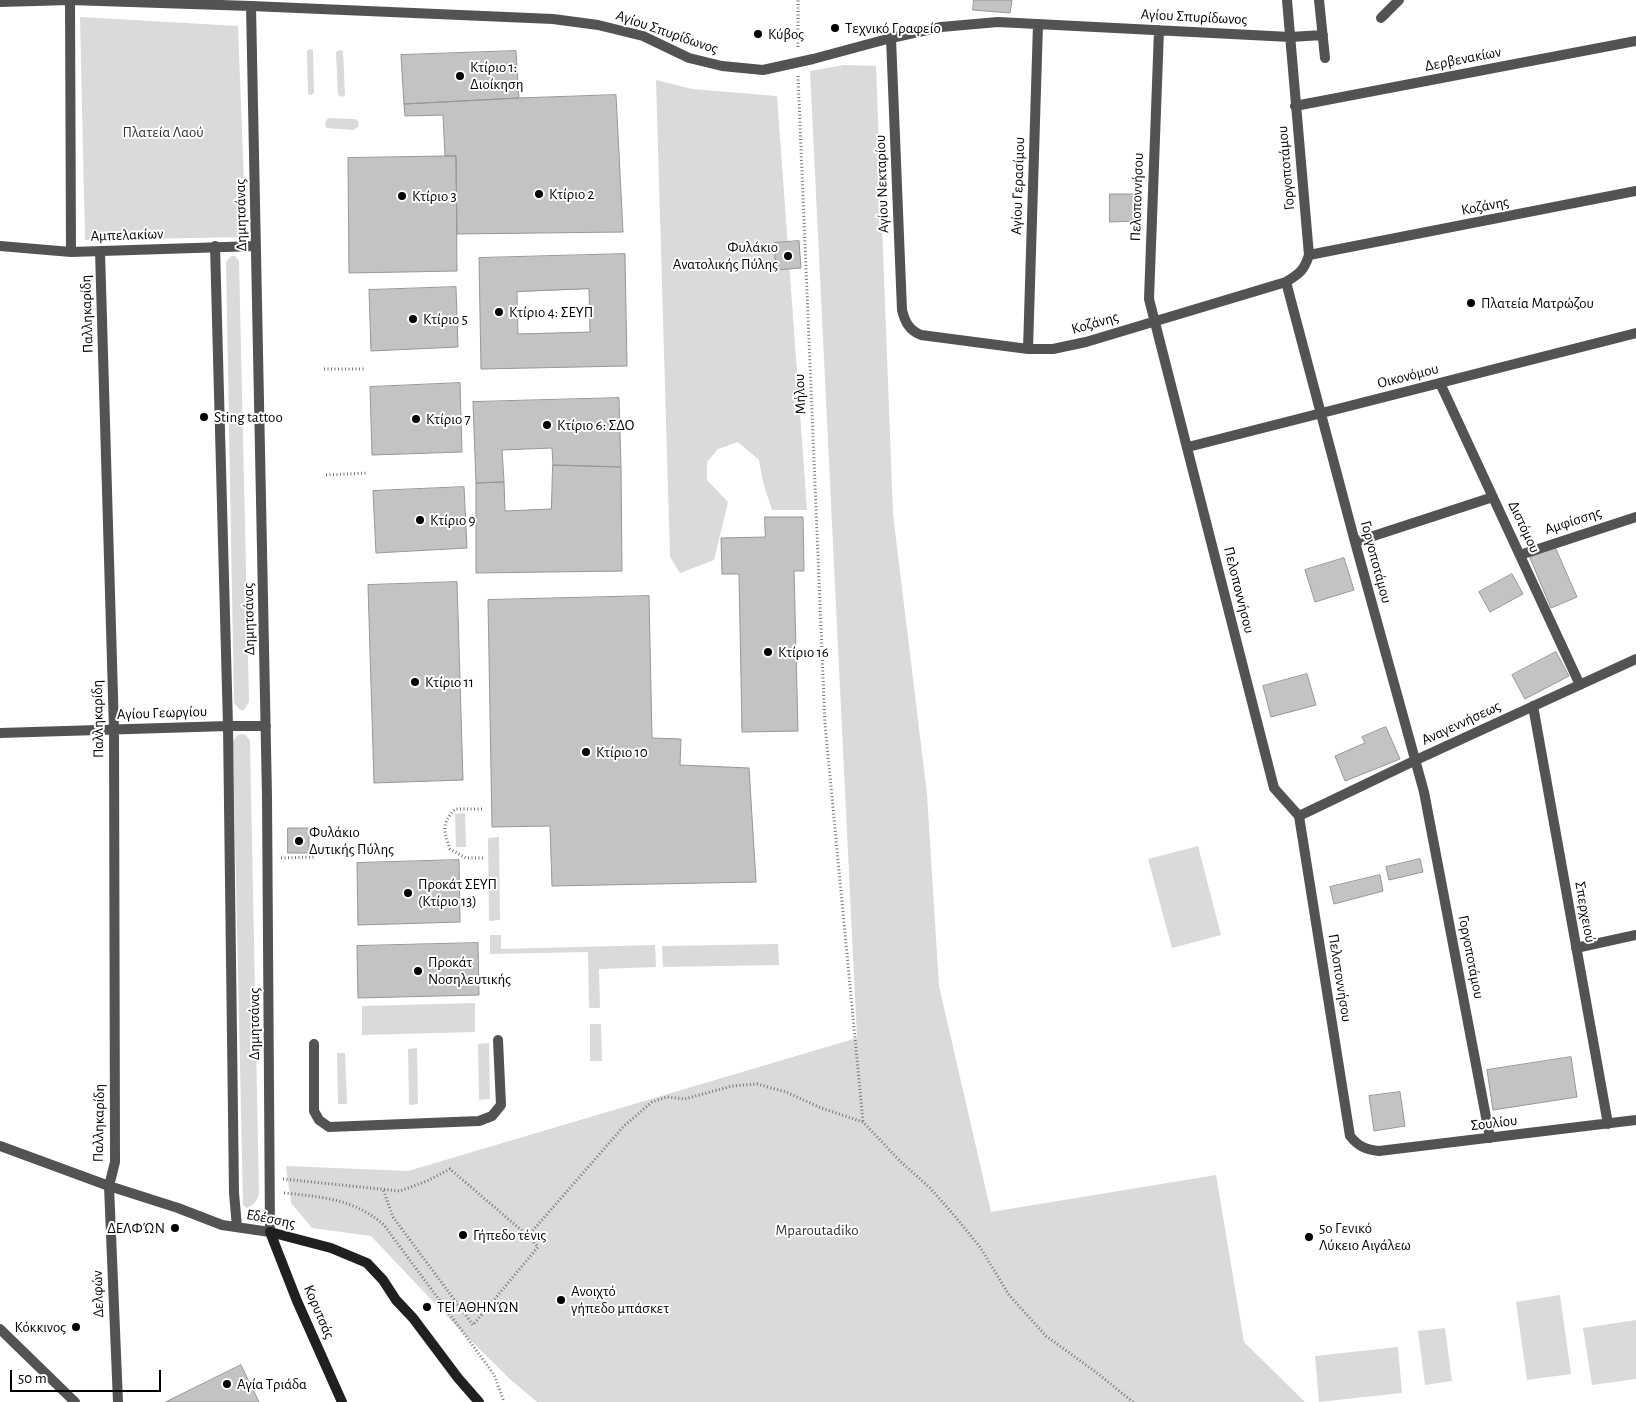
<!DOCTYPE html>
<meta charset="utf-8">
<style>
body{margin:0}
#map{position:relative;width:1636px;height:1402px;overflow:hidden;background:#fff;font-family:"Alegreya Sans",sans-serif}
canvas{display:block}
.scale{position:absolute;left:10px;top:1370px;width:151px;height:22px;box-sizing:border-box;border:2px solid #000;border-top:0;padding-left:6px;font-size:15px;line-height:18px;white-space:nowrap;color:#000;-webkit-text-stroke:4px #fff;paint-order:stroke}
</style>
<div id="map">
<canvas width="1636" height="1402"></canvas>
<div class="scale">50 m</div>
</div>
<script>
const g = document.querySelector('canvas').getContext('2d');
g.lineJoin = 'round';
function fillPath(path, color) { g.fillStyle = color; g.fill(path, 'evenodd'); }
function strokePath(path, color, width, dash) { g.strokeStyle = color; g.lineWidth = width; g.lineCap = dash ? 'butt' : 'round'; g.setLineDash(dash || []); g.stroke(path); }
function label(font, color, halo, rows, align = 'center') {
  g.font = font + ' "Alegreya Sans",sans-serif'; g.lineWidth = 4; g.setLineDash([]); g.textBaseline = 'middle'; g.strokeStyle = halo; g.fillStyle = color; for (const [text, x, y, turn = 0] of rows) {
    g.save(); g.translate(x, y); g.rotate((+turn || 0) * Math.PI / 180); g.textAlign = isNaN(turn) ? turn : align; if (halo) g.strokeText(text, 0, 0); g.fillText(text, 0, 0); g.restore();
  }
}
fillPath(new Path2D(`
 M 80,17 L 238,26 L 246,237 L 85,240 Z
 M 310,49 L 313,50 L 314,93 L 311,95 L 308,94 L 307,51 Z
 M 340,50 L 343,51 L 345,95 L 342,97 L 338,95 L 336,52 Z
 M 844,65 L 876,66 L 893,514 L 927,794 L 939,986 L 991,1212 L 1216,1175 L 1244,1342 L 1305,1402 L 537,1402 L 511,1380 L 458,1328 L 371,1236 L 312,1228 L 291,1203 L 286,1166 L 408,1171 L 857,1038 L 810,71 Z
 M 656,80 L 692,89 L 777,96 L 807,510 L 772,510 L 763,482 L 759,460 L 738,442 L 718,449 L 707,462 L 707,480 L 728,502 L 714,560 L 680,573 L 670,557 Z
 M 328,118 L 355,119 L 358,121 L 359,126 L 353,130 L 326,128 L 325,123 Z
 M 231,256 L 235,256 L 239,261 L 249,702 L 244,710 L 240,710 L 234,703 L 226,262 Z
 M 241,734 L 246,735 L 250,741 L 259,1194 C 256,1202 254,1205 247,1208 L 243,1205 L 233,741 L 238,735 Z
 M 465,813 L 466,847 L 456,847 L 455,814 Z
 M 499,837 L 500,920 L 489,921 L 488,838 Z
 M 1198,846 L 1221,935 L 1172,948 L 1148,859 Z
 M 490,935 L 501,935 L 501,949 L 655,945 L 656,967 L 599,969 L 600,1008 L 589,1008 L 588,952 L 490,954 Z
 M 778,944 L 779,965 L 663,967 L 662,946 Z
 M 475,1003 L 475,1032 L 362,1035 L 362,1006 Z
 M 590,1024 L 601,1024 L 602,1061 L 590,1061 Z
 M 489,1043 L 490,1099 L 479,1100 L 478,1044 Z
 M 417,1048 L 418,1104 L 409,1105 L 408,1049 Z
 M 337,1053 L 345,1053 L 347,1104 L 338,1104 Z
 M 1560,1295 L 1571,1374 L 1527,1380 L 1516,1302 Z
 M 1636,1320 L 1636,1379 L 1592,1385 L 1583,1328 Z
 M 1445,1328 L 1452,1381 L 1425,1385 L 1418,1331 Z
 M 1398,1347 L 1402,1393 L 1319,1402 L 1315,1356 Z`), '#dadada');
const building = new Path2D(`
 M 974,0 L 1012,0 L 1010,13 L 973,10 Z
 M 516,51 L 519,98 L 404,104 L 401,55 Z
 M 616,95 L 623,232 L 457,234 L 456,156 L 445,156 L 443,115 L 405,116 L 404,104 L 519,98 Z
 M 445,156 L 456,156 L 457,271 L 349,273 L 348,158 Z
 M 1110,194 L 1140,194 L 1140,221 L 1110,222 Z
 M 799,241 L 801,268 L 776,270 L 774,243 Z
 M 625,254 L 627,366 L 481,369 L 479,258 ZM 589,289 L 590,332 L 518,334 L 517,292 Z
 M 456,287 L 458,347 L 371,351 L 369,290 Z
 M 460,383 L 462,452 L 372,455 L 370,387 Z
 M 619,398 L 621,467 L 553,465 L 552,448 L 502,450 L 504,482 L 476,483 L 473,402 Z
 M 553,465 L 621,467 L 622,571 L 476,573 L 476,483 L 504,482 L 505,511 L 551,509 Z
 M 464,487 L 467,548 L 376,553 L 373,491 Z
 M 765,517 L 803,517 L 804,571 L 794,571 L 798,731 L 742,732 L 739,574 L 722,574 L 721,538 L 765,537 Z
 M 1555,547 L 1577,597 L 1551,608 L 1530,558 Z
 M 1344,558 L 1354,590 L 1315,602 L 1305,570 Z
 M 1512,574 L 1523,594 L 1490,612 L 1479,592 Z
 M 457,582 L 463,780 L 374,783 L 368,585 Z
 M 649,596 L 652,738 L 681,739 L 680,765 L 749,768 L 756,882 L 552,886 L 550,826 L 492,827 L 488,600 Z
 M 1556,652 L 1569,676 L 1525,699 L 1512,675 Z
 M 1307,674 L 1316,705 L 1271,717 L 1263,686 Z
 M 1386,727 L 1400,759 L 1345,781 L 1335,756 L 1365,743 L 1362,737 Z
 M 288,828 L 309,828 L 309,853 L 288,853 Z
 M 1420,859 L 1423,872 L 1389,880 L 1386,867 Z
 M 459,860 L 460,922 L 358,925 L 357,863 Z
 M 1380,875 L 1383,891 L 1334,904 L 1330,887 Z
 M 478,943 L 479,995 L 358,998 L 357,946 Z
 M 1571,1057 L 1577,1097 L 1493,1110 L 1487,1070 Z
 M 1400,1092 L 1405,1126 L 1374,1131 L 1369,1096 Z
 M 241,1365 L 259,1402 L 166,1402 Z`);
fillPath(building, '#c3c3c3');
strokePath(building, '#979797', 1);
strokePath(new Path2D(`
 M 798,47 L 798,0
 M 798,76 L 825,724 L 863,1122
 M 324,369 L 366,369
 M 326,475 L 367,473
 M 482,809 L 455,809 C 441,824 444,831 450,849 L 466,858 L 484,858
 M 281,858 L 314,857
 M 283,1179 L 400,1191 L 427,1181 L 450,1169 L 528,1236 L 538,1247 L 473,1325 L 393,1217 L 383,1189
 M 284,1193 C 323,1197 354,1199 384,1225 L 490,1369 L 495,1377 L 504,1402
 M 528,1236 L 624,1126 L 652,1102 L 667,1097 L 685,1099 L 732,1086 L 757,1084 L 786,1092 L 821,1108 L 863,1122 L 900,1161 L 930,1188 L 953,1214 L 980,1247 L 1009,1295 L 1046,1336 L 1097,1373 L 1133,1402`), '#757575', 3, [1, 2.5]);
strokePath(new Path2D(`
 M 1319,0 L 1325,58
 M 1381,18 L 1399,0
 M 1290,37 L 1323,35
 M 314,1044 L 314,1111 L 319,1120 L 329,1127 L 479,1121 L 492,1116 L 501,1105 L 498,1040`), '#535353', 10);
strokePath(new Path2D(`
 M 70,0 L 71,252
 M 0,2 L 70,0 L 251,6 L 553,19 L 598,25 L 643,36 L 689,58 L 722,66 L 763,70 L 813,59 L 891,38 L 941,27 L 998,22 L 1290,37
 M 1159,30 L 1149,299 L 1274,788 L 1299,816 L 1350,1136 C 1358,1146 1366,1150 1379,1151 L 1636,1120
 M 891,38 L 902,310 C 905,322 909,330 921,335 L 1028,349 L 1053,349 L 1086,342 L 1286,282 C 1299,274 1304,271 1309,255 L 1287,0
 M 1295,106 L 1636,41
 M 0,246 L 71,252 L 256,246
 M 215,246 L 228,726 L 234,1193 L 237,1227
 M 100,251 L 114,730 L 115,1162 L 109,1186 L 118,1402
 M 1309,255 L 1636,191
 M 1286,282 L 1355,542 L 1424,792 L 1490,1138
 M 1028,349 L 1038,24
 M 1440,383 L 1580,685
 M 1188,447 L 1636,333
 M 1355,542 L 1493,497
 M 1520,555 L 1636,517
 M 1533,706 L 1608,1124
 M 0,733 L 228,726 L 266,726
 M 1299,816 L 1416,760 L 1636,659
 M 1576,948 L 1636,935
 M 0,1146 L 109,1186 L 178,1208 L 222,1225 L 270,1232 L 267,796 L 251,6
 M 0,1329 L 75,1402`), '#535353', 10);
strokePath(new Path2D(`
 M 270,1232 L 331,1248 L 367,1263 L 383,1280 L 396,1300 L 413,1318 L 458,1378 L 479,1402
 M 270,1232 L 297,1301 L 342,1402`), '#202020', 10);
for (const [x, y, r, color] of [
 [835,28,5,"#000"],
 [758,34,5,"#000"],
 [460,76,5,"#000"],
 [539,194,5,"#000"],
 [402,196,5,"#000"],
 [788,256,5,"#000"],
 [1471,303,5,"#000"],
 [499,312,5,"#000"],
 [413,319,5,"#000"],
 [204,417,5,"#000"],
 [416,419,5,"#000"],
 [547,425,5,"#000"],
 [420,520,5,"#000"],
 [768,652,5,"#000"],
 [415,682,5,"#000"],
 [586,752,5,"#000"],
 [299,841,5,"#000"],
 [408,893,5,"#000"],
 [418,971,5,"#000"],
 [175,1228,5,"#000"],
 [463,1235,5,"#000"],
 [1309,1237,5,"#000"],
 [561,1300,5,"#000"],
 [427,1307,5,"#000"],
 [76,1327,5,"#000"],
 [227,1384,5,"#000"]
]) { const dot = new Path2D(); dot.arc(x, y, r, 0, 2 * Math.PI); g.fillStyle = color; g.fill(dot); strokePath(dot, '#fff', 2); }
label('15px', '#000', '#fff', [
 ["Αγίου Σπυρίδωνος",1194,17,3],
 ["Αγίου Σπυρίδωνος",667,32,19],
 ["Δερβενακίων",1463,59,-11],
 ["Γοργοποτάμου",1286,168,-95],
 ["Αγίου Νεκταρίου",882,184,-92],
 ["Αγίου Γερασίμου",1018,186,-88],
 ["Πελοποννήσου",1137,197,-88],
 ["Κοζάνης",1485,206,-11],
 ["Δημητσάνας",241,215,-91],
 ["Αμπελακίων",127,235,-2],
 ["Παλληκαρίδη",87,314,-92],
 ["Κοζάνης",1095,323,-16],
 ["Οικονόμου",1408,376,-14],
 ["Μήλου",800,394,-92],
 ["Αμφίσσης",1573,521,-18],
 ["Διστόμου",1524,527,65],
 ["Γοργοποτάμου",1376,562,75],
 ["Πελοποννήσου",1239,590,76],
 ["Δημητσάνας",249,619,-91],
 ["Αγίου Γεωργίου",162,713,-2],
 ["Παλληκαρίδη",98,719,-91],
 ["Αναγεννήσεως",1461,723,-25],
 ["Σπερχειού",1585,912,80],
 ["Γοργοποτάμου",1471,957,79],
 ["Πελοποννήσου",1340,978,81],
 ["Δημητσάνας",254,1024,-90],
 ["Παλληκαρίδη",99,1123,-89],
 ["Σουλίου",1494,1123,-7],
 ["Εδέσσης",271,1219,11],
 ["Δελφών",98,1294,-92],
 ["Κορυτσάς",319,1312,67]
]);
label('15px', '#000', '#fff', [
 ["Τεχνικό Γραφείο",845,28],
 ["Κύβος",768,34],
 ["Κτίριο 1:",470,67],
 ["Διοίκηση",470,84],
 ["Κτίριο 2",549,194],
 ["Κτίριο 3",412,196],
 ["Φυλάκιο",778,247,"right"],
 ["Ανατολικής Πύλης",778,264,"right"],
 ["Πλατεία Ματρώζου",1481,303],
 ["Κτίριο 4: ΣΕΥΠ",509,312],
 ["Κτίριο 5",423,319],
 ["Sting tattoo",214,417],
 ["Κτίριο 7",426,419],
 ["Κτίριο 6: ΣΔΟ",557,425],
 ["Κτίριο 9",430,520],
 ["Κτίριο 16",778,652],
 ["Κτίριο 11",425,682],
 ["Κτίριο 10",596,752],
 ["Φυλάκιο",309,832],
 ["Δυτικής Πύλης",309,849],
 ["Προκάτ ΣΕΥΠ",418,884],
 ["(Κτίριο 13)",418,901],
 ["Προκάτ",428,962],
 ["Νοσηλευτικής",428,979],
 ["ΔΕΛΦΏΝ",165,1228,"right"],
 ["5ο Γενικό",1319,1228],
 ["Λύκειο Αιγάλεω",1319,1245],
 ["Γήπεδο τένις",473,1235],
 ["Ανοιχτό",571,1291],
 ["γήπεδο μπάσκετ",571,1308],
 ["ΤΕΙ ΑΘΗΝΏΝ",437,1307],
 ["Κόκκινος",66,1327,"right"],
 ["Αγία Τριάδα",237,1384]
], 'left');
label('15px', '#313131', '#fff', [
 ["Πλατεία Λαού",163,132],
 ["Mparoutadiko",817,1230]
]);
</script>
